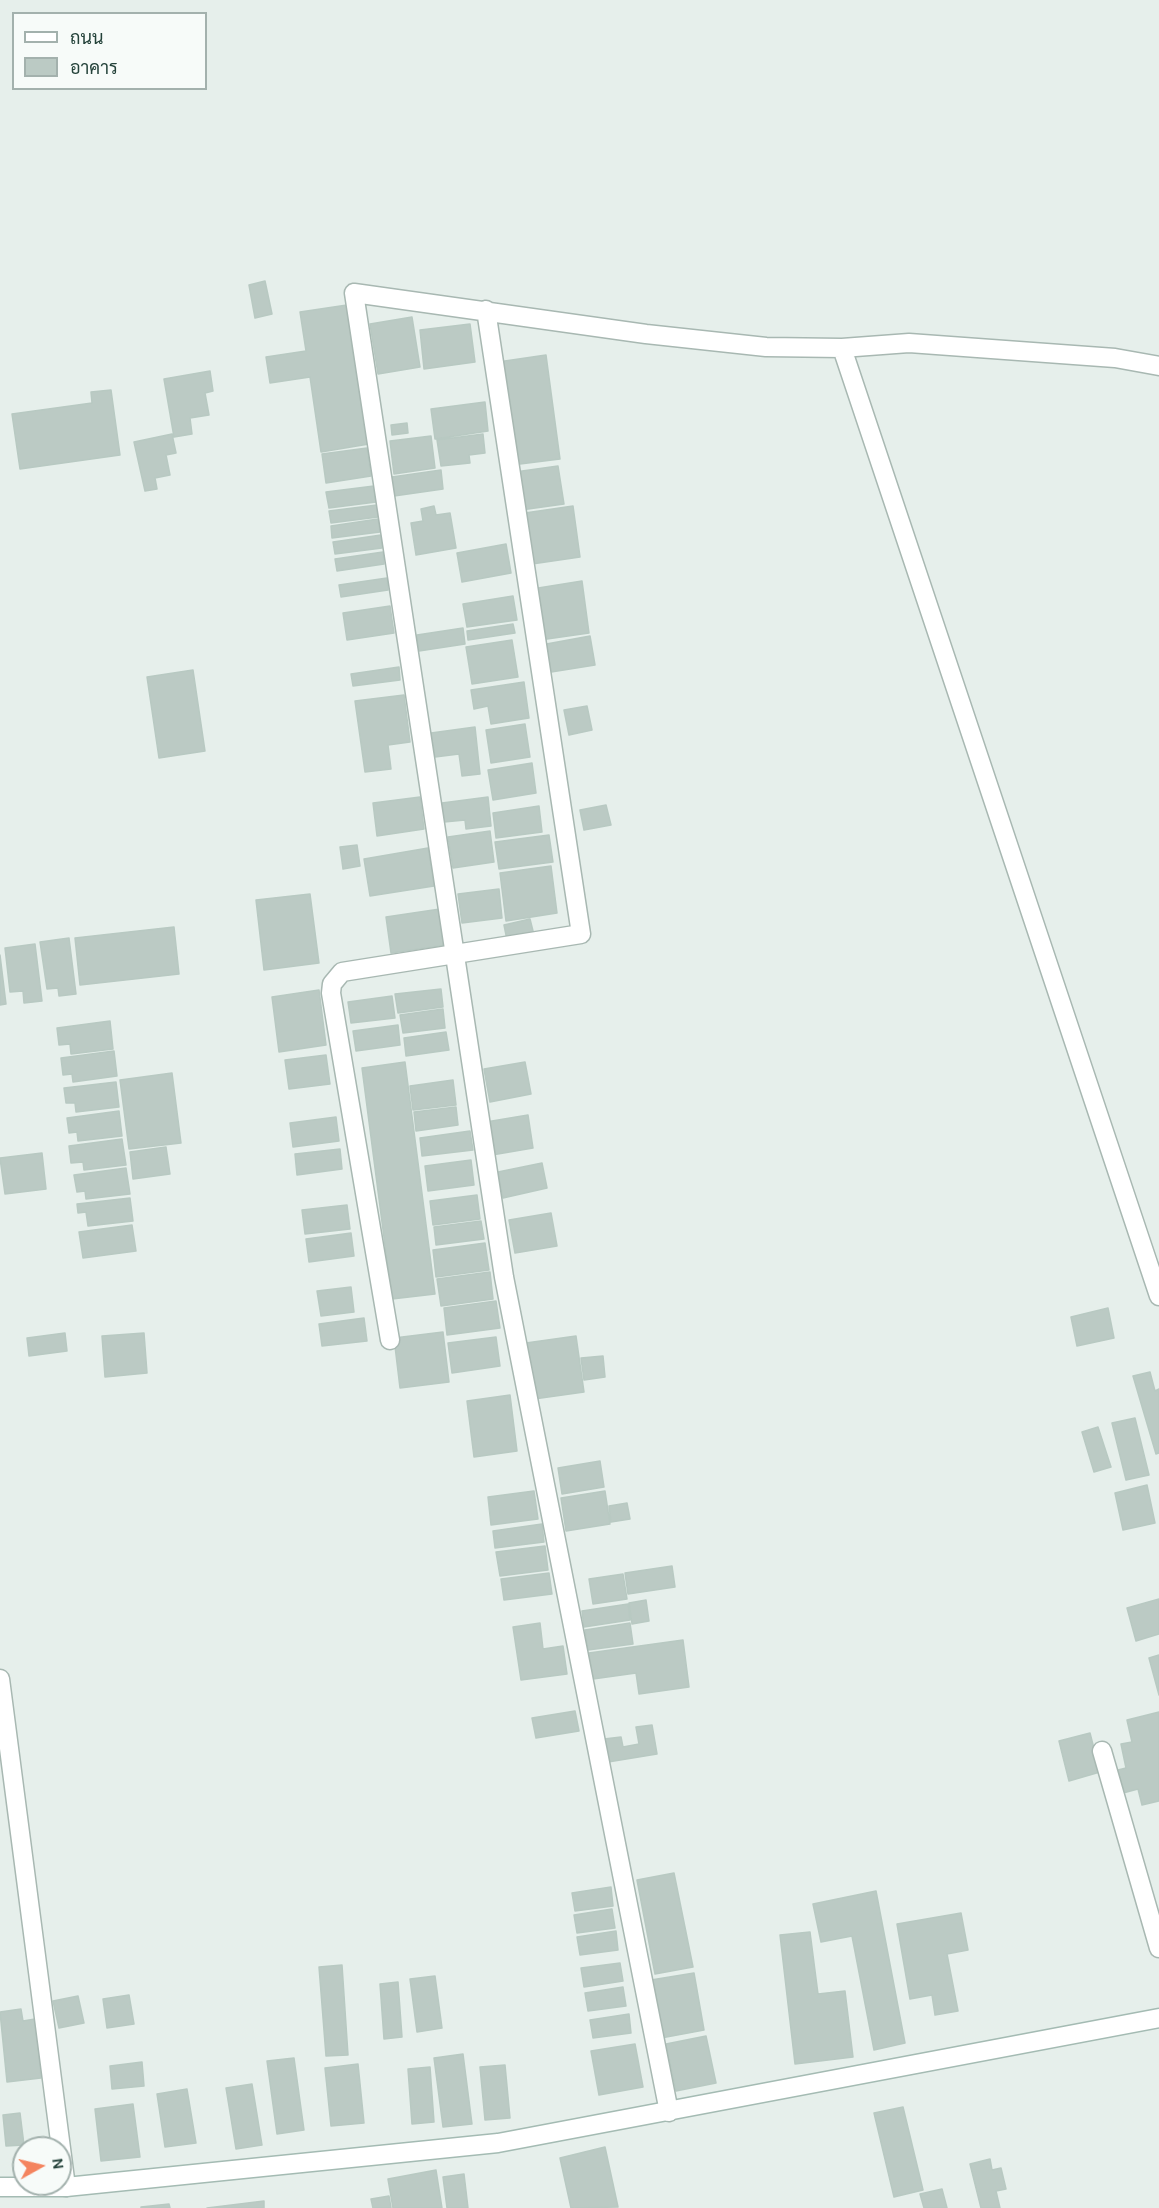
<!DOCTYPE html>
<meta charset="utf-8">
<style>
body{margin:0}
#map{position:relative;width:1159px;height:2208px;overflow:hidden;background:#e6efeb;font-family:Karla,Sarabun,sans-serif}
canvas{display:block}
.legend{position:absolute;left:12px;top:12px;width:195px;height:78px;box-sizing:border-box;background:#f7fbf9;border:2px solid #a3b1ad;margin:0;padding:8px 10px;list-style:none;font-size:18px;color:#24423a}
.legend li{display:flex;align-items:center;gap:12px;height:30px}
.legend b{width:30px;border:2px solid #a3b1ad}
.north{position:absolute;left:12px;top:2136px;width:60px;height:60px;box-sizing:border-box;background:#f7fbf9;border:2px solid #a3b1ad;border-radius:50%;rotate:82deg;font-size:16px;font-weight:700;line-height:24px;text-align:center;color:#24423a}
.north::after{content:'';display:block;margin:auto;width:21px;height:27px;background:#f4845f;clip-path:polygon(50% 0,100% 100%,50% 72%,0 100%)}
</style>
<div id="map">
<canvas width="1159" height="2208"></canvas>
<ul class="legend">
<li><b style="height:8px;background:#fff"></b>ถนน</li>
<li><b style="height:16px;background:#bbcac4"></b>อาคาร</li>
</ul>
<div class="north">N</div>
</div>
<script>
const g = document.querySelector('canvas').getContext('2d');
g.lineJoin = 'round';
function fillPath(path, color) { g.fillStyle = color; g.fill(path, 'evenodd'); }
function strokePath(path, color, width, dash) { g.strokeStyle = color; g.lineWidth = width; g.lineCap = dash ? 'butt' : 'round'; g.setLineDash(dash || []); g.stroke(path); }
const building = new Path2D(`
 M 265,281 L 272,314 L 255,318 L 249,285 Z
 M 347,305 L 369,444 L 321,452 L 310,377 L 270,383 L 266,357 L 306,351 L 300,312 Z
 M 412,317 L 420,367 L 378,374 L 370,324 Z
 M 470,324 L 475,362 L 424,369 L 420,330 Z
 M 546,355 L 560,459 L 512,465 L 498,362 Z
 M 210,371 L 213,391 L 205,393 L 209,415 L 190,418 L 192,434 L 174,437 L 164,379 Z
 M 111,390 L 120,455 L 20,469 L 12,414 L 92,403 L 91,392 Z
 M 485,402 L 488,431 L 435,439 L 431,409 Z
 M 407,423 L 408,433 L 392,435 L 391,425 Z
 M 172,434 L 176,453 L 166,455 L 170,475 L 155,478 L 157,489 L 145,491 L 134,442 Z
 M 483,434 L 485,453 L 469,455 L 470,463 L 441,466 L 437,440 Z
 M 431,436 L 435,468 L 394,474 L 390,441 Z
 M 367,448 L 371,476 L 326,483 L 322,454 Z
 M 558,466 L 564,504 L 521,510 L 515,472 Z
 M 441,470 L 443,489 L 394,496 L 392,477 Z
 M 374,486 L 376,502 L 329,508 L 326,492 Z
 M 377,505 L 378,517 L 331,523 L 329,511 Z
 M 434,506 L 436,515 L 450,513 L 456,548 L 416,555 L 411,523 L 423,521 L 421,509 Z
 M 573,506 L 580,557 L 532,564 L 525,513 Z
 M 378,519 L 380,532 L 332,538 L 331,526 Z
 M 381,535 L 382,548 L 335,554 L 333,542 Z
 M 506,544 L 511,573 L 462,582 L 457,553 Z
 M 383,552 L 384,564 L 337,571 L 335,559 Z
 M 387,578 L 388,590 L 341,597 L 339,585 Z
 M 582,581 L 589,633 L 540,640 L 532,589 Z
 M 513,596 L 517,620 L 467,627 L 463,604 Z
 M 390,606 L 394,633 L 347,640 L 343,613 Z
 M 513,624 L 515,633 L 468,640 L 467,631 Z
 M 463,628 L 465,644 L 419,651 L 417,635 Z
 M 590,636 L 595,665 L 545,673 L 541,645 Z
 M 512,640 L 518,677 L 472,684 L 466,647 Z
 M 399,667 L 400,680 L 353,686 L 351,674 Z
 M 193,670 L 205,751 L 159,758 L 147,677 Z
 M 524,682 L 529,718 L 491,724 L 488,706 L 474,709 L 471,690 Z
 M 404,695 L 410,742 L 388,745 L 391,769 L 365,772 L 355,701 Z
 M 587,706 L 592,730 L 569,735 L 564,710 Z
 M 525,724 L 530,757 L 491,763 L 486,730 Z
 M 475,727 L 480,774 L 462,776 L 459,754 L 435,757 L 431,733 Z
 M 532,763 L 536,793 L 493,800 L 488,770 Z
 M 420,797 L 424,829 L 377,836 L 373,803 Z
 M 488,797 L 491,826 L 466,829 L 465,820 L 444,822 L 442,803 Z
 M 606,805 L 611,825 L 584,830 L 580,810 Z
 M 539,806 L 542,832 L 496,838 L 493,813 Z
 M 490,831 L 494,862 L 453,868 L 448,837 Z
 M 549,835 L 553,862 L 499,869 L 495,842 Z
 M 357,845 L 360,866 L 343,869 L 340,847 Z
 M 428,848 L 434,886 L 370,896 L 364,859 Z
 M 551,866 L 557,913 L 506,921 L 500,873 Z
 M 499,889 L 502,918 L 462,923 L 458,894 Z
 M 310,894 L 319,963 L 264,970 L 256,900 Z
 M 440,909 L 445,945 L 391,953 L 386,917 Z
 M 530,919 L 535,939 L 508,945 L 504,925 Z
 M 174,927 L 179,974 L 80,985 L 75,938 Z
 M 69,938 L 76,994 L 59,996 L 58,988 L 47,989 L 40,942 Z
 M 35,944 L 42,1001 L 24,1003 L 23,991 L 10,992 L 5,948 Z
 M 0,955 L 6,1004 L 0,1005 Z
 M 441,989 L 443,1007 L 398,1013 L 395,994 Z
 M 319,990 L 326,1045 L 279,1052 L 272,997 Z
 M 392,996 L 395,1018 L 351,1023 L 348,1002 Z
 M 443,1009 L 445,1028 L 403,1033 L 400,1015 Z
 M 110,1021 L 113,1049 L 71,1054 L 70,1044 L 59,1045 L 57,1028 Z
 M 398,1025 L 400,1045 L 356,1051 L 353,1031 Z
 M 446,1032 L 449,1050 L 406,1056 L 404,1038 Z
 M 114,1051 L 117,1076 L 73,1082 L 72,1074 L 63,1075 L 61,1058 Z
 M 326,1055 L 330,1084 L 289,1089 L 285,1060 Z
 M 405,1062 L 435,1294 L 392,1299 L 362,1068 Z
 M 525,1062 L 531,1094 L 490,1102 L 484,1069 Z
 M 172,1073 L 181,1143 L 129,1149 L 120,1080 Z
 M 453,1080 L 456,1105 L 413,1110 L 410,1086 Z
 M 116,1082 L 119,1107 L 76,1112 L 75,1103 L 66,1103 L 64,1088 Z
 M 456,1107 L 458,1125 L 416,1131 L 414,1112 Z
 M 119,1111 L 122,1136 L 78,1141 L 77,1132 L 69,1133 L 67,1118 Z
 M 528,1115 L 533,1148 L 492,1155 L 486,1122 Z
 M 336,1117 L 339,1141 L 293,1147 L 290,1123 Z
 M 470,1131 L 473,1150 L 422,1156 L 420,1138 Z
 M 122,1139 L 126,1165 L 84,1170 L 83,1162 L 71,1163 L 69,1146 Z
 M 166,1147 L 170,1174 L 133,1179 L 130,1152 Z
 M 340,1149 L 342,1169 L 297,1175 L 295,1154 Z
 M 42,1153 L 46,1189 L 5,1194 L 0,1158 Z
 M 471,1160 L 474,1185 L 428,1191 L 425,1166 Z
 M 542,1163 L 547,1188 L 503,1198 L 498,1172 Z
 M 126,1168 L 130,1194 L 86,1199 L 85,1191 L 77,1192 L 74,1175 Z
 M 477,1195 L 480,1219 L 433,1225 L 430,1201 Z
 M 130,1198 L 133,1221 L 88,1226 L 86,1212 L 78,1213 L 77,1204 Z
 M 347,1205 L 350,1229 L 305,1234 L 302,1210 Z
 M 551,1213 L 557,1246 L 515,1253 L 509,1220 Z
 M 481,1221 L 484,1239 L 436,1245 L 434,1227 Z
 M 132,1225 L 136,1251 L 83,1258 L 79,1232 Z
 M 351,1233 L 354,1256 L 309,1262 L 306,1239 Z
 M 485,1243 L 489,1270 L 436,1277 L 433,1250 Z
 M 490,1272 L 493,1299 L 441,1306 L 437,1279 Z
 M 351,1287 L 354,1312 L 321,1316 L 317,1291 Z
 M 496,1301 L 500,1328 L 447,1335 L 444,1308 Z
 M 1108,1308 L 1114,1338 L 1077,1346 L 1071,1317 Z
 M 364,1318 L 367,1341 L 322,1346 L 319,1324 Z
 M 443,1332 L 449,1382 L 400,1388 L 394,1338 Z
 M 65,1333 L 67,1351 L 29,1356 L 27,1338 Z
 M 144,1333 L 147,1373 L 105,1377 L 102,1336 Z
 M 576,1336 L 584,1392 L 534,1399 L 526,1343 Z
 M 496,1337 L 500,1366 L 452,1373 L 448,1343 Z
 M 603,1356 L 605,1377 L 584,1380 L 581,1358 Z
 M 1150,1372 L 1155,1391 L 1159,1389 L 1159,1453 L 1156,1454 L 1133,1376 Z
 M 510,1395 L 517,1451 L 474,1457 L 467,1401 Z
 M 1135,1418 L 1149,1475 L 1126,1480 L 1112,1423 Z
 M 1098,1427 L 1111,1467 L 1094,1472 L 1082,1432 Z
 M 600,1461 L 604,1487 L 562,1494 L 558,1468 Z
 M 1147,1485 L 1155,1523 L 1123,1530 L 1115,1493 Z
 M 534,1491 L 538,1519 L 491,1525 L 488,1497 Z
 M 605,1491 L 610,1524 L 566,1531 L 561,1498 Z
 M 627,1503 L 630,1519 L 611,1522 L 609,1506 Z
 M 542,1524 L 544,1542 L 495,1548 L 493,1531 Z
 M 545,1546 L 548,1570 L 500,1576 L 496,1552 Z
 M 672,1566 L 675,1587 L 628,1594 L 625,1573 Z
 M 549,1573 L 552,1594 L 504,1600 L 501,1579 Z
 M 623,1574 L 627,1599 L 593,1604 L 589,1579 Z
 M 1159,1599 L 1159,1634 L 1136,1641 L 1127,1608 Z
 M 646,1600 L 649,1621 L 632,1624 L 629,1603 Z
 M 628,1604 L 630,1620 L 584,1627 L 582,1611 Z
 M 540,1623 L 543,1649 L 563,1646 L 567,1674 L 521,1680 L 513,1627 Z
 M 630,1623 L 633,1644 L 588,1650 L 585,1630 Z
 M 683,1640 L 689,1687 L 639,1694 L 636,1673 L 593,1679 L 589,1653 Z
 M 1159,1655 L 1159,1695 L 1149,1658 Z
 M 575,1711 L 579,1731 L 536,1738 L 532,1718 Z
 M 1159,1712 L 1159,1801 L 1142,1805 L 1138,1789 L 1123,1793 L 1118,1770 L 1126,1768 L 1121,1744 L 1132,1742 L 1127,1720 Z
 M 652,1725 L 657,1754 L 608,1762 L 604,1739 L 621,1737 L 623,1747 L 639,1744 L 636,1727 Z
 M 1090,1733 L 1100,1772 L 1069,1781 L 1059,1741 Z
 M 674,1873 L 693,1967 L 655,1974 L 637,1880 Z
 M 611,1887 L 613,1906 L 575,1911 L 572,1893 Z
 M 876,1891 L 905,2043 L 874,2050 L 852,1936 L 821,1942 L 813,1904 Z
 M 612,1909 L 615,1928 L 577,1933 L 574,1915 Z
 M 961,1913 L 968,1950 L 947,1954 L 958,2011 L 935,2015 L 932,1995 L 910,1999 L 897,1924 Z
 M 616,1931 L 618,1950 L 580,1955 L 577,1937 Z
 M 810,1932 L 818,1994 L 845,1991 L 853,2057 L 795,2064 L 780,1935 Z
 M 620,1963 L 623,1981 L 584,1987 L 581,1968 Z
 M 342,1965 L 348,2055 L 326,2056 L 319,1967 Z
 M 694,1973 L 704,2030 L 661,2038 L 651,1980 Z
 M 435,1976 L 442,2028 L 417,2032 L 410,1979 Z
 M 398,1982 L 402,2037 L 384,2039 L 380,1984 Z
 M 623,1987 L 626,2006 L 588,2011 L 585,1993 Z
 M 129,1995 L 134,2024 L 107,2028 L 103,1999 Z
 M 78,1996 L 84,2023 L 59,2028 L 53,2001 Z
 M 21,2009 L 23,2021 L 35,2019 L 41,2078 L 7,2082 L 0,2012 Z
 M 629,2014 L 631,2033 L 593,2038 L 590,2020 Z
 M 706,2036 L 716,2083 L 676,2091 L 666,2044 Z
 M 635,2044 L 643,2087 L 599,2095 L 591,2051 Z
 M 463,2054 L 472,2124 L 443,2127 L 434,2058 Z
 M 294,2058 L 304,2130 L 277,2134 L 267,2061 Z
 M 142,2062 L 144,2086 L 112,2089 L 110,2066 Z
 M 358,2064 L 364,2123 L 331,2126 L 325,2068 Z
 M 505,2065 L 510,2118 L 485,2120 L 480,2067 Z
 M 430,2067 L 434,2122 L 412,2124 L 408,2069 Z
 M 252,2084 L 262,2145 L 236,2149 L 226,2088 Z
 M 187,2089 L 196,2143 L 165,2147 L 157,2094 Z
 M 133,2104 L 140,2157 L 101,2161 L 95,2109 Z
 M 903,2107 L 923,2190 L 894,2197 L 874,2113 Z
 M 20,2113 L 24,2145 L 6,2146 L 3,2115 Z
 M 605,2147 L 618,2207 L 571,2208 L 560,2158 Z
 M 990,2159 L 992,2170 L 1001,2168 L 1006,2189 L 996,2191 L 1000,2208 L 981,2208 L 970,2164 Z
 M 436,2170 L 442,2208 L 393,2208 L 388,2179 Z
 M 464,2174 L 468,2208 L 447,2208 L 443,2177 Z
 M 942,2189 L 947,2208 L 924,2208 L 920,2194 Z
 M 389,2196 L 391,2208 L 373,2208 L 371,2199 Z
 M 264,2201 L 264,2208 L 207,2208 Z
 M 169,2204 L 170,2208 L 141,2208 L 141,2207 Z`);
fillPath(building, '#bbcac4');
strokePath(building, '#b8c9c2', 1.5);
const street = new Path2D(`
 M 1159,366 L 1115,358 L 909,343 L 842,348 L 1159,1296
 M 390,1340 L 331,993 L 332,984 L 342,972 L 581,934 L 486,310
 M 0,1679 L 66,2187
 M 1102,1751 L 1159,1948
 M 669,2112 L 504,1277 L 354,293 L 646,334 L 766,347 L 842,348`);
const secondary = new Path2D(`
 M 0,2187 L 66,2187 L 498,2143 L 1159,2018`);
strokePath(street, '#a8b8b2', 21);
strokePath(secondary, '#a4bbb3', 21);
strokePath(street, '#fff', 18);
strokePath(secondary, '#fff', 18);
</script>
